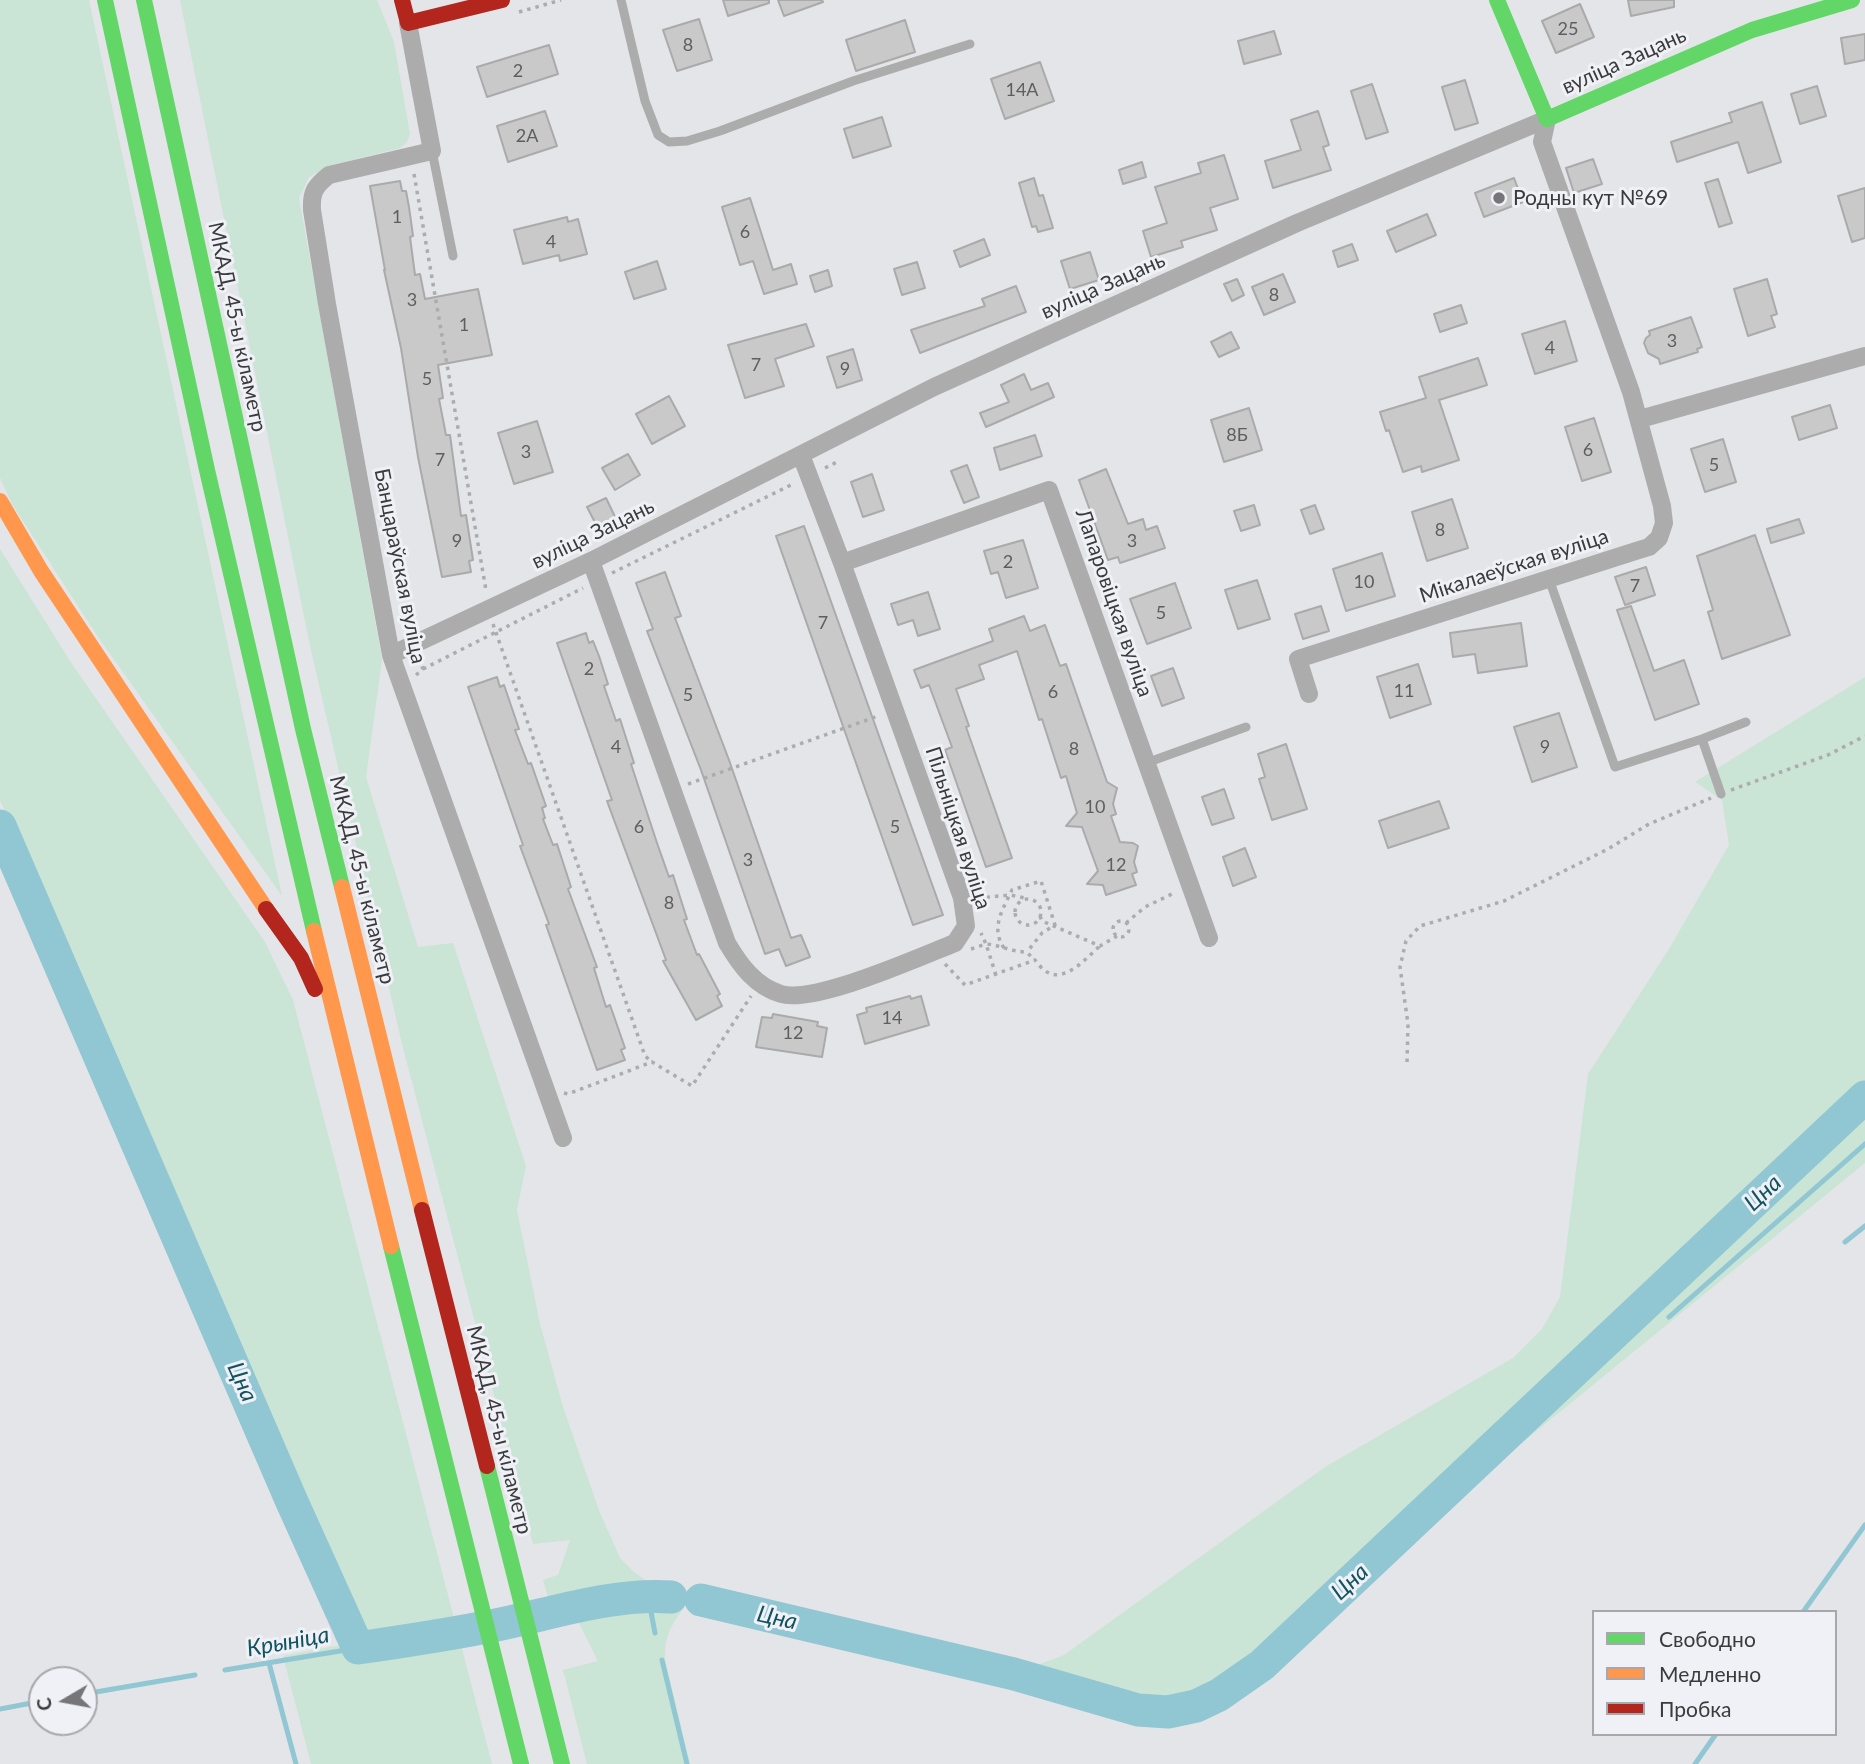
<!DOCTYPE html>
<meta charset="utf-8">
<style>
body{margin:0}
#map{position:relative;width:1865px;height:1764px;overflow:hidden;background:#e4e5e8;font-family:Lato,sans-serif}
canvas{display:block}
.legend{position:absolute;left:1592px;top:1610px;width:245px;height:126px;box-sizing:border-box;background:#f0f1f6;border:2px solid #a8a8ac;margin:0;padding:9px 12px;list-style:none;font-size:21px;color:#3b3b3d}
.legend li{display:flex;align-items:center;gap:14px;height:35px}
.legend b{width:35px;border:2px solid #a8a8ac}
.north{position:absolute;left:28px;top:1666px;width:70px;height:70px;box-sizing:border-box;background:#f0f1f6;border:2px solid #a8a8ac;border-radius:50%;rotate:260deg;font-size:19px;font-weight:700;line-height:28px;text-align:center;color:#3b3b3d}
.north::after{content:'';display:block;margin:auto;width:24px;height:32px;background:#767679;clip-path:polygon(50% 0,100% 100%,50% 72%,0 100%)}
</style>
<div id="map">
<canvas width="1865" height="1764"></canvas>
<ul class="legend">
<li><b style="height:9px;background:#63d668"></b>Свободно</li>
<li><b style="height:9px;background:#ff974d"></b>Медленно</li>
<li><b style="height:9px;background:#b3261e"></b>Пробка</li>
</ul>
<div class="north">С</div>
</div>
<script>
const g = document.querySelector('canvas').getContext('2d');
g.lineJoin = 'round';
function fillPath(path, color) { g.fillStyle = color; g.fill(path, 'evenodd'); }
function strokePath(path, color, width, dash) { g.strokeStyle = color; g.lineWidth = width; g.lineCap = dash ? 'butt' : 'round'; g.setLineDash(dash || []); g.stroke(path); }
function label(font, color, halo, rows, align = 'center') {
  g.font = font + ' Lato,sans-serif'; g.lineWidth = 6; g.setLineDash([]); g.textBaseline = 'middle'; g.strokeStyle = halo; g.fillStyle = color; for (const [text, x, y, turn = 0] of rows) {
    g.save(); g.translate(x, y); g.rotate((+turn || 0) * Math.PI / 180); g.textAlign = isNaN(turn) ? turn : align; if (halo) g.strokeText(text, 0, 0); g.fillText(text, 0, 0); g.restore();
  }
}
fillPath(new Path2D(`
 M 0,0 L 89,0 L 282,896 L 98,637 L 12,504 L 0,478 Z
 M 180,0 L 377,0 L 394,42 L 410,134 L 407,142 L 400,148 L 328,166 L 309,177 L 299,198 L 382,660 L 366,777 L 418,947 L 453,943 L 526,1166 L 517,1210 L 540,1324 L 563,1407 L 600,1513 L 620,1558 L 634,1572 L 649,1583 L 692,1597 C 676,1619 664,1631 665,1659 L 690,1764 L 587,1764 L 563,1670 L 598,1661 L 577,1619 L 552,1610 L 543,1580 L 558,1575 L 570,1540 L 533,1544 L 402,1044 L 310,646 Z
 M 0,549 L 70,661 L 265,942 L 293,1000 L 492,1764 L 311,1764 L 283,1656 L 372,1639 L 305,1494 L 0,800 Z
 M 1865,677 L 1865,1163 L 1452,1500 L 1262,1665 L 1219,1695 L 1196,1706 L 1168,1712 L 1138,1710 L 1014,1674 L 1064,1655 L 1325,1467 L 1513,1358 L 1542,1329 L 1560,1297 L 1588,1074 L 1669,949 L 1729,845 L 1722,800 L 1695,782 Z`), '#cae4d5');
strokePath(new Path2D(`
 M 1845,1242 L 1865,1226
 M 1669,1317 L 1865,1144
 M 648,1596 L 655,1633
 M 1803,1612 L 1865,1525
 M 662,1660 L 687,1764
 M 269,1663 L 296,1764
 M 225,1670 L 358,1648
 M 84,1694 L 195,1675
 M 0,1709 L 42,1701
 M 1695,1764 L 1716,1734`), '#91c6d3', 5);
strokePath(new Path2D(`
 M 0,826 L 292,1502 L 358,1648 C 406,1641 454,1634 501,1624 C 557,1612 614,1593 671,1597
 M 701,1600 L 1014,1674 L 1138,1710 L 1168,1712 L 1196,1706 L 1219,1695 L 1262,1665 L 1865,1097`), '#91c6d3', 33);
const building = new Path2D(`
 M 723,0 L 769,0 L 769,3 L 728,16 Z
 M 778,0 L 822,0 L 823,2 L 784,16 Z
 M 1628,0 L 1674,0 L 1674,7 L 1631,16 Z
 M 1580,4 L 1594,37 L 1556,53 L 1542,21 Z
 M 699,19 L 712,60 L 677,71 L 663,30 Z
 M 905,20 L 915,52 L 856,71 L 846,40 Z
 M 1274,31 L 1281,54 L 1244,64 L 1238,41 Z
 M 1865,34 L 1865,60 L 1845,64 L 1841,38 Z
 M 549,45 L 558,74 L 487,97 L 477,67 Z
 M 1040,62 L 1054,101 L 1005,119 L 991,79 Z
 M 1465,80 L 1478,123 L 1455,130 L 1442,87 Z
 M 1372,84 L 1388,132 L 1366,139 L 1351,91 Z
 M 1817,86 L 1826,116 L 1800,124 L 1791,94 Z
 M 1762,102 L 1781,162 L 1748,173 L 1738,142 L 1677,162 L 1671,142 L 1732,122 L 1729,113 Z
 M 545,111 L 557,146 L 508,162 L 497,126 Z
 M 1318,111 L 1329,145 L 1323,147 L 1331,170 L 1273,188 L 1265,161 L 1301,150 L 1291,120 Z
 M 882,117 L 891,146 L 853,158 L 844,129 Z
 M 1224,155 L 1238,199 L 1210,208 L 1217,230 L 1181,241 L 1183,247 L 1151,257 L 1143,231 L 1167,223 L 1155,187 L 1201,173 L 1198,163 Z
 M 1593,159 L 1602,184 L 1574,193 L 1566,168 Z
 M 1142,162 L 1146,177 L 1123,184 L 1119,170 Z
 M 1034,178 L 1039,196 L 1043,195 L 1053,228 L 1038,232 L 1036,226 L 1032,227 L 1019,183 Z
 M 1514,178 L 1523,202 L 1484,217 L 1475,193 Z
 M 1718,179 L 1732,223 L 1719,227 L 1705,183 Z
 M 400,181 L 402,191 L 406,191 L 409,207 L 413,236 L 410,237 L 415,275 L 420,274 L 425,299 L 478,289 L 492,355 L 438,365 L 443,398 L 439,399 L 446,435 L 450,435 L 461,516 L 466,515 L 473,560 L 469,561 L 471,572 L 442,577 L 418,457 L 401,348 L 384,270 L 385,270 L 370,186 Z
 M 1865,188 L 1865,238 L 1852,242 L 1838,196 Z
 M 750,198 L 773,270 L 791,264 L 797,284 L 764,294 L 753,261 L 740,265 L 722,207 Z
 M 1427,214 L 1436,235 L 1396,252 L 1387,231 Z
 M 567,217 L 568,222 L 578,219 L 587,254 L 560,261 L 559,255 L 523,264 L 514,230 Z
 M 984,239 L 990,255 L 960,267 L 954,251 Z
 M 1352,244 L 1358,260 L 1338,267 L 1333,251 Z
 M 1090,252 L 1099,280 L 1070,289 L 1061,261 Z
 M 657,261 L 666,289 L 634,299 L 625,272 Z
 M 917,262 L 925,288 L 902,295 L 894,269 Z
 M 828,270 L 832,286 L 815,292 L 810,276 Z
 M 1283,274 L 1295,302 L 1264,315 L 1252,287 Z
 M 1237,279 L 1244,295 L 1232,301 L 1224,284 Z
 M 1767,279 L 1777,314 L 1771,316 L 1775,327 L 1748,336 L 1734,289 Z
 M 1016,286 L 1026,312 L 920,353 L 911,330 L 985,306 L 982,299 Z
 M 1461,305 L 1467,323 L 1440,332 L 1434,314 Z
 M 1691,317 L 1702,347 L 1697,349 L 1698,352 L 1660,364 L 1659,359 L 1648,353 L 1644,343 L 1646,338 L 1650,335 L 1649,331 Z
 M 1565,321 L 1577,361 L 1535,374 L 1522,334 Z
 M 806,324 L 814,346 L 775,359 L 784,386 L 745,398 L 728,345 Z
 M 1231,332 L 1239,348 L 1219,357 L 1211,342 Z
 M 853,349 L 862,380 L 837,388 L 827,357 Z
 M 1478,358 L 1487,385 L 1439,400 L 1459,460 L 1422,472 L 1421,466 L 1403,472 L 1389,430 L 1386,431 L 1380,412 L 1426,398 L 1419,377 Z
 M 1024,374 L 1031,390 L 1048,383 L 1054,397 L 986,427 L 980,413 L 1009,402 L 1001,385 Z
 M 669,396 L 685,426 L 652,444 L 636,414 Z
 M 1830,405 L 1837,428 L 1799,440 L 1792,417 Z
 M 1249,408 L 1262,450 L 1224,462 L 1211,420 Z
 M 1594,418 L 1611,472 L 1582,481 L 1565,427 Z
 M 537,421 L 553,472 L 514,484 L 498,433 Z
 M 1035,435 L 1042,456 L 1000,470 L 994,448 Z
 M 1723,439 L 1736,482 L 1705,492 L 1691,449 Z
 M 628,454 L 640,475 L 615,490 L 602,468 Z
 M 967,465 L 979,497 L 964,503 L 951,471 Z
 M 1106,469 L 1128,524 L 1143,519 L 1146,530 L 1157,526 L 1165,548 L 1120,563 L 1118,557 L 1108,560 L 1079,480 Z
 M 872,474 L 884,510 L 863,517 L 851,482 Z
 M 606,498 L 619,525 L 601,534 L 587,507 Z
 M 1452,499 L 1468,548 L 1427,561 L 1412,512 Z
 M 1254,505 L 1260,525 L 1241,531 L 1234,511 Z
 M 1315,505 L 1324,529 L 1310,534 L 1301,510 Z
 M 1799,519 L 1804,533 L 1771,543 L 1767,529 Z
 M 804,526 L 943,915 L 913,925 L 776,536 Z
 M 1755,535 L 1790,635 L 1722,659 L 1708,612 L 1713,610 L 1697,556 Z
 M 1023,540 L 1038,588 L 1006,598 L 998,572 L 991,574 L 984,551 Z
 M 1382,553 L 1395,596 L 1346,611 L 1333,569 Z
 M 1646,567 L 1655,595 L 1625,605 L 1615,577 Z
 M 665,572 L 681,616 L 675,618 L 729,760 L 791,938 L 801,935 L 810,957 L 786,966 L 779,949 L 765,954 L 701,770 L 647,631 L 653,629 L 636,583 Z
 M 1257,580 L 1270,619 L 1238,629 L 1225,590 Z
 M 1175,583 L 1191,628 L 1147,644 L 1130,599 Z
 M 928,592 L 940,629 L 918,636 L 913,620 L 898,625 L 891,604 Z
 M 1321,606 L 1329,631 L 1303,639 L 1295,614 Z
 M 1631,606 L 1654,671 L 1684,660 L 1699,704 L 1655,720 L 1617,610 Z
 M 1024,616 L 1030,631 L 1045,625 L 1060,666 L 1066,664 L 1107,782 L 1117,788 L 1113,804 L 1116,814 L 1111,816 L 1120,842 L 1133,843 L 1138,846 L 1134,862 L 1137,872 L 1132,874 L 1136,885 L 1106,895 L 1103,885 L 1087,884 L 1098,871 L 1082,827 L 1066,826 L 1077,813 L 1066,776 L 1061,778 L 1042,719 L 1039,720 L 1017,651 L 979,665 L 984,679 L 956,689 L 969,726 L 966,727 L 1012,858 L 986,867 L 945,750 L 952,747 L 929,685 L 921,688 L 914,670 L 993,641 L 989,629 Z
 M 1521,623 L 1527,666 L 1478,673 L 1475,654 L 1453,657 L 1450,633 Z
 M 586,633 L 589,643 L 593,641 L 599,656 L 608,684 L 604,686 L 616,721 L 620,719 L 634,763 L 631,764 L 657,843 L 669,877 L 673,875 L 687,919 L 684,920 L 697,955 L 699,954 L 720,994 L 717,996 L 722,1006 L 696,1020 L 663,961 L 666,960 L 607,801 L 612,800 L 557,643 Z
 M 1418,664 L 1431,704 L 1390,718 L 1377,677 Z
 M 1173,668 L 1184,698 L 1162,706 L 1151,676 Z
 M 497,677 L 500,687 L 504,685 L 519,729 L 515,730 L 528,764 L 531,763 L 546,806 L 542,808 L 545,818 L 543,819 L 553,845 L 557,844 L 571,887 L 568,889 L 597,967 L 594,968 L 601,991 L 606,1007 L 610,1005 L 625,1048 L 621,1050 L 625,1060 L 597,1070 L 546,925 L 549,924 L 520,846 L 523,845 L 468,687 Z
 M 1559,713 L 1577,767 L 1532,782 L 1514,727 Z
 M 1286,744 L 1307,809 L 1272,820 L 1259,779 L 1265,777 L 1258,754 Z
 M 1224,789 L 1234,818 L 1212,825 L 1202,797 Z
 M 1439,801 L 1449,828 L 1388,848 L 1379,821 Z
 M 1245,848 L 1256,877 L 1233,886 L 1223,857 Z
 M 910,996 L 911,999 L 921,996 L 929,1025 L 865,1044 L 857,1015 L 867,1012 L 866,1008 Z
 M 773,1014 L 818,1022 L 817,1026 L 827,1028 L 822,1057 L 756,1047 L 762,1017 L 772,1018 Z`);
fillPath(building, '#c9c9ca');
strokePath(building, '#aaaaab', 2);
strokePath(new Path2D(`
 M 519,12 L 561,0
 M 414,174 L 486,590
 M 825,468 L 839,461
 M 612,573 L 793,484
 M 493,624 L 645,1056 L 652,1062
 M 423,669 L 583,588
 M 416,675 L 423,669 L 419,659
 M 688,784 L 878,716
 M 1731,790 L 1828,755 L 1865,736
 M 978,898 L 1010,895 L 1025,898
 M1015 912a13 13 0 1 1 26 0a13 13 0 1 1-26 0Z
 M 1040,916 L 1042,921 L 1100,946 L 1117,936
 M1113 929a8 8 0 1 1 16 0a8 8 0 1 1-16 0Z
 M 1126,923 L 1145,907 L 1174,893
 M 1004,948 C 990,928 1003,909 1012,890 L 1041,881 L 1055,925 L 1042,933 L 1027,952
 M 971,949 L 986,944 L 981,933
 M 945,964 L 965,985 L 1035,960 C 1038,964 1043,970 1047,972 C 1066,983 1087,957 1100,946
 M 996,975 L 986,944 C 1001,945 1011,952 1027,952 L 1034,960
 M 1407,1062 L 1408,1024 L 1400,967 L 1406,941 L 1420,926 L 1504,901 L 1608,849 L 1649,824 L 1711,798
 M 564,1093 L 568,1094 L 652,1062 L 692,1086 L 751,996`), '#acacac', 3.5, [3.5, 5]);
strokePath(new Path2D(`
 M 621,0 L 645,101 L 658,135 L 669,142 L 687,141 L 720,131 L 853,81 L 970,44
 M 432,151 L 453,256
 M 1549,579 L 1615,767 L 1702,739 L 1721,794
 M 1702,739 L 1746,722
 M 1146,763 L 1246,727`), '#acacac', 9);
strokePath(new Path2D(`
 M 408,23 L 432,151 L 329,175 C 315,186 311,192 312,210 L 327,304 L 391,655 L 563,1138
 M 1640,419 L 1865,356
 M 591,561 L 727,943 C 740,965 755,986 781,994 C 815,1004 919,957 955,943 L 966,926 L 962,898 L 842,563 L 801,455
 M 842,563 L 1049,490 L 1209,938
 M 391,655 L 591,561 L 934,387 L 1297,223 L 1547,119
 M 1309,694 L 1298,659 L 1639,550 L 1649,547 L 1659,538 L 1664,523 L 1662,506 L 1631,392 L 1542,142 L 1547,119`), '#acacac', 18);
strokePath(new Path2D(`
 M 105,0 L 207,470 L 314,931
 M 144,0 L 303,729 L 342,887
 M 1497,0 L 1547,119 L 1752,30 L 1852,0
 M 391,1246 L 521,1764
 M 487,1466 L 562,1764`), '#63d668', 16);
strokePath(new Path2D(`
 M 0,501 L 41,571 L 266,909
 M 342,887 L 422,1210
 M 314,931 L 391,1246`), '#ff974d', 16);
strokePath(new Path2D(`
 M 402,0 L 408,23 L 502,0
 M 266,909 L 301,958 L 315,989
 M 422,1210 L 487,1466`), '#b3261e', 16);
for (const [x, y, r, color] of [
 [1499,198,7,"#767679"]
]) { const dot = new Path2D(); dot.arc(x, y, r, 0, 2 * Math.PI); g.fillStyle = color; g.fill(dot); strokePath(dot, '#f0f1f6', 2.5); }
label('18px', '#5e5e60', null, [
 ["25",1568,29],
 ["8",688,45],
 ["2",518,71],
 ["14А",1022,90],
 ["2А",527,136],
 ["1",397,217],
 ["6",745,232],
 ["4",551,242],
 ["8",1274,295],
 ["3",412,300],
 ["1",464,325],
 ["3",1672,341],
 ["4",1550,348],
 ["7",756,365],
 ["9",845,369],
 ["5",427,379],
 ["8Б",1237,435],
 ["6",1588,450],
 ["3",526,452],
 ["7",440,460],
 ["5",1714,465],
 ["8",1440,530],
 ["9",457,541],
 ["3",1132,541],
 ["2",1008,562],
 ["10",1364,582],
 ["7",1635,586],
 ["5",1161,613],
 ["7",823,623],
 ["2",589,669],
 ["11",1404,691],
 ["6",1053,692],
 ["5",688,695],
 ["4",616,747],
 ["9",1545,747],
 ["8",1074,749],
 ["10",1095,807],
 ["6",639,827],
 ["5",895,827],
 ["3",748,860],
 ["12",1116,865],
 ["8",669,903],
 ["14",892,1018],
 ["12",793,1033]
]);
label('21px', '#3b3b3d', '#f0f1f6', [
 ["вуліца Зацань",1624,61,-24],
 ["вуліца Зацань",1103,286,-24],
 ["МКАД, 45-ы кіламетр",237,327,78],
 ["вуліца Зацань",593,534,-26],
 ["Банцараўская вуліца",400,566,79],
 ["Мікалаеўская вуліца",1514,566,-18],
 ["Лапаровіцкая вуліца",1114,603,71],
 ["Пільніцкая вуліца",958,828,72],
 ["МКАД, 45-ы кіламетр",362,880,76],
 ["МКАД, 45-ы кіламетр",499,1430,76]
]);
label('21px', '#3b3b3d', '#f0f1f6', [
 ["Родны кут №69",1513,198]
], 'left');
label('italic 23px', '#125360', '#f0f1f6', [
 ["Цна",1763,1193,-43],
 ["Цна",242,1382,66],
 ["Цна",1350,1582,-43],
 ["Цна",777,1618,13],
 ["Крыніца",288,1642,-10]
]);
</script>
